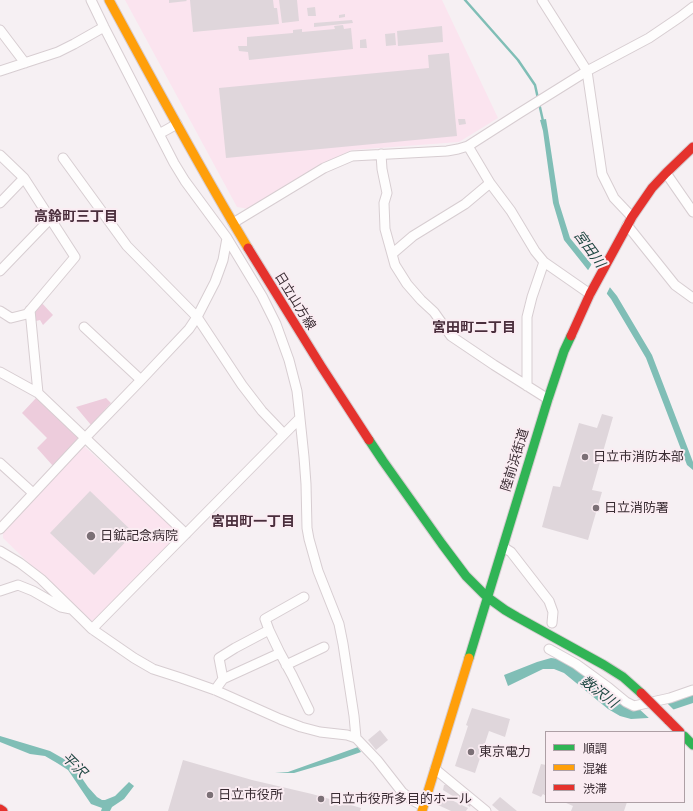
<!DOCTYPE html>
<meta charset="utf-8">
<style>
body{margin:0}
#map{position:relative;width:693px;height:811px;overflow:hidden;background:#f6f0f3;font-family:"Crimson Pro","Noto Sans JP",serif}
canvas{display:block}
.legend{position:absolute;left:545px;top:731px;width:140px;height:72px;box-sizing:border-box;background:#faecf2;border:1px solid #ad9fa5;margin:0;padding:5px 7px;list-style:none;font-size:12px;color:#392b32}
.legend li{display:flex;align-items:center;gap:8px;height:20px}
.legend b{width:20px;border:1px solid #ad9fa5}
</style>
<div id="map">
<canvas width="693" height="811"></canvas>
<ul class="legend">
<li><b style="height:5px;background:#30b455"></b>順調</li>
<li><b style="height:5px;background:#ff9f0a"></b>混雑</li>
<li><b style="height:5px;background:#e5322d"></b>渋滞</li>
</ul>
</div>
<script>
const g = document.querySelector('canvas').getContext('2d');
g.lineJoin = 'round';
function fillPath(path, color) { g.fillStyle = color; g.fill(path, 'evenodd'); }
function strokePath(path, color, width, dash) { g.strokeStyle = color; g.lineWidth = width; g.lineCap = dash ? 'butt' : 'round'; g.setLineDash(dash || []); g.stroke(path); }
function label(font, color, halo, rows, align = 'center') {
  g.font = font + ' "Crimson Pro","Noto Sans JP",serif'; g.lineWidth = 4; g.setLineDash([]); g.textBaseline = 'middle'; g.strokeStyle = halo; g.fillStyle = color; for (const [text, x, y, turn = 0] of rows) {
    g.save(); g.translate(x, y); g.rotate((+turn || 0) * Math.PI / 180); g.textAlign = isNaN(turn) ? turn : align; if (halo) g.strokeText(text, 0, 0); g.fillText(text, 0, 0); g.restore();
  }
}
fillPath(new Path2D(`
 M 125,0 L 442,0 L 498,118 L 459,142 L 352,150 L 318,166 L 249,209 L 237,207 Z
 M 84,446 L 180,534 L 91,624 L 3,538 L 3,533 Z`), '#fbe4ef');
fillPath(new Path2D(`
 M 39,300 L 53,315 L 43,325 L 40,320 L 32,322 L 30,310 Z
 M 37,397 L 79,437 L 53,466 L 37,448 L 47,438 L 22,413 Z
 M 106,398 L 111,403 L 91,425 L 76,407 Z`), '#edccdc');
fillPath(new Path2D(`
 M 546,119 L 548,131 L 559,203 L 570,238 L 617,296 L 652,355 L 693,462 L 693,470 L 687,465 L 646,358 L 611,299 L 564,240 L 553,203 L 543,131 L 540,120 Z
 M 551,658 L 559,659 L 573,666 L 609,696 L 627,708 L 639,709 L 693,692 L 693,703 L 648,718 L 631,719 L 620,716 L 608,709 L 564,673 L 554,669 L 543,669 L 508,686 L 504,675 L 537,662 Z
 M 0,736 L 50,751 L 64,759 L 77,771 L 88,787 L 97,797 L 102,800 L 105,800 L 115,796 L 129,782 L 134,786 L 124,799 L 112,807 L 110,811 L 101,811 L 102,808 L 91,804 L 68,770 L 57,763 L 45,756 L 30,754 L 0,742 Z
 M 358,747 L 361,752 L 338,760 L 294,773 L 275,773 L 288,772 Z`), '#80beb6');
fillPath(new Path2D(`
 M 593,262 L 611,285 L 606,295 L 587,272 Z
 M 664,700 L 675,711 L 650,719 L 637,707 Z`), '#f6f0f3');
strokePath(new Path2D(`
 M 465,0 L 518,60 L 535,85 L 543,121`), '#80beb6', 2.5);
fillPath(new Path2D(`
 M 169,0 L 186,0 L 187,1 L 169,3 Z
 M 190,0 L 273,0 L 274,8 L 277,8 L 279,24 L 193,32 Z
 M 279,0 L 297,0 L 299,21 L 282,23 Z
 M 315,7 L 316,16 L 308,16 L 307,8 Z
 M 345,14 L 345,17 L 339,18 L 339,15 Z
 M 352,20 L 353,23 L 314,27 L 314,23 Z
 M 343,25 L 344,29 L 351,28 L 353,49 L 249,60 L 248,52 L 239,51 L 238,46 L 247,46 L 247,37 L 293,33 L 293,30 L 302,29 L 302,32 L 335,29 L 334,26 Z
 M 442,26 L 443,42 L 398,46 L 397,31 Z
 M 395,33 L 396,45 L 386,46 L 385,34 Z
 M 366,39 L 367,48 L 360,48 L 360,40 Z
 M 449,53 L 457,136 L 226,158 L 219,88 L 429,68 L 428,55 Z
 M 458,119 L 465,119 L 466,124 L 459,125 Z
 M 602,414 L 613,417 L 592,490 L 602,492 L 588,540 L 542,527 L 553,486 L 560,487 L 579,423 L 597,428 Z
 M 90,491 L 134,533 L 94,575 L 50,533 Z
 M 472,708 L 510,719 L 505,737 L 489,731 L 475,773 L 455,766 L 468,726 L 466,725 Z
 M 380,730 L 388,740 L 376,750 L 368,740 Z
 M 183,760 L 252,780 L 312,794 L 351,805 L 361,808 L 360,811 L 168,811 Z
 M 541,764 L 546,765 L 546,796 L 543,794 L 541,797 L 532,793 Z
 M 449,784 L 472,802 L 470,807 L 443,790 L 444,785 Z
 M 443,796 L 468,808 L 466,811 L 451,811 L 438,805 Z
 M 500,797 L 517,811 L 499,811 L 492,805 Z
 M 564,802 L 627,802 L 624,811 L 571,811 L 573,806 Z`), '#dfd6db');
const street = new Path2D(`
 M 91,0 L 104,27 L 174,163 L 185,181 L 227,238 L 262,296 L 276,324 L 289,360 L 297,391 L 299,409 L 304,457 L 306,484 L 307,528 L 309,539 L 318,571 L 339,624 L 343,644 L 354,716 L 356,738
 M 542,0 L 587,71 L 602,174 L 614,198 L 632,217
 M 0,30 L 25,63
 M 0,71 L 58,52 L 74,44 L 104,27
 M 159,134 L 177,124
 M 468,146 L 490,183 L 511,211 L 535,251 L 544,262 L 590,294
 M 381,154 L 382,169 L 387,193 L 384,203 L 385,229 L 395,265 L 407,284 L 421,300 L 434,312 L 451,336 L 494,365 L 548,399
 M 0,155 L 24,178 L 75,257 L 27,314 L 11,318 L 0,311
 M 63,158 L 127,246 L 197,317 L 242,385 L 262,411 L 284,434
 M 666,173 L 693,212
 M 0,203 L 24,178
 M 233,223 L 324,168 L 352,156 L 447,151 L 458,149 L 468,146 L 518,114 L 587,71 L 649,38 L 680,17 L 693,7
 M 627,225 L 675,285 L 693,298
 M 392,254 L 413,236 L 465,204 L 490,183
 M 0,271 L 51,218
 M 30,310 L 38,393
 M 84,327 L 141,380
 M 0,372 L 38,393 L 186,534
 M 527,386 L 527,317 L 532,297 L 544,262
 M 0,463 L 33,493
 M 0,529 L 85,438 L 141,380 L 189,329 L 197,317 L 215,282 L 223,260 L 227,238
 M 503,547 L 511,552 L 549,601 L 553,612 L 552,623
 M 0,551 L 20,563 L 41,579 L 82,619 L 92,629 L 134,658 L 153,669 L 181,678 L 215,690 L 280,719 L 301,727 L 320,732 L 347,735 L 356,738 L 377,760 L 402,792 L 412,800 L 423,806
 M 0,591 L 18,585 L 33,591 L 61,607 L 71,609
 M 92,629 L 300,418
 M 269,630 L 265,619 L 304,597
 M 549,649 L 576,664 L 609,688 L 626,702 L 634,706 L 670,698 L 693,690
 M 286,665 L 324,647
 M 223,679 L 219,658 L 235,648 L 269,630 L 280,653
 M 215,690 L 223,679 L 280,653 L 292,675 L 309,710
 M 435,769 L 486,811`);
const fast = new Path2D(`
 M 369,440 L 383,461 L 442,544 L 466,576 L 487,597
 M 487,597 L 505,610 L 517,617 L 604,665 L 623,677 L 641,693
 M 469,658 L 548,399 L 564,351 L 571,336
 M 684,736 L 693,745`);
const slow = new Path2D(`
 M 109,0 C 154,83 199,167 248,248
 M 422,811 L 469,658`);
const jam = new Path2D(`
 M 248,248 L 321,366 L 369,440
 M 571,336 L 590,294 L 632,217 L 652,188 L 666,173 L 693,147
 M 668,720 L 680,732
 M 0,809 L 3,811`);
strokePath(street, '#d7cdd1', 11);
strokePath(fast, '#d7cdd1', 11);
strokePath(slow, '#d7cdd1', 11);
strokePath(jam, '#d7cdd1', 11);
strokePath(street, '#fefdfd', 9);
strokePath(fast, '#30b455', 9);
strokePath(slow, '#ff9f0a', 9);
strokePath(jam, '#e5322d', 9);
const jamBridge = new Path2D(`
 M 641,693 L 668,720`);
strokePath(jamBridge, '#d7cdd1', 11, []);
strokePath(jamBridge, '#e5322d', 9);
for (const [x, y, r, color] of [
 [585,457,4,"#7b7076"],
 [596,508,4,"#7b7076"],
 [91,536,5,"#7b7076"],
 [471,752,4,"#7b7076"],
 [210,795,4,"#7b7076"],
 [321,799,4,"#7b7076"]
]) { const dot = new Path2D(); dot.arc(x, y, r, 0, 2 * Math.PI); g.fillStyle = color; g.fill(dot); strokePath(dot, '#faecf2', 1.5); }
label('13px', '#392b32', '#faecf2', [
 ["日立山方線",295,301,58],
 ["陸前浜街道",515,460,-73]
]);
label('13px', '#392b32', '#faecf2', [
 ["日立市消防本部",593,457],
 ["日立消防署",604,508],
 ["日鉱記念病院",100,536],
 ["東京電力",479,752],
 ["日立市役所",218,795],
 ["日立市役所多目的ホール",329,799]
], 'left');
label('bold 14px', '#4a2e3c', '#faecf2', [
 ["高鈴町三丁目",76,217],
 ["宮田町二丁目",474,328],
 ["宮田町一丁目",253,522]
]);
label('italic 14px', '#1e4742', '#faecf2', [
 ["宮田川",589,249,54],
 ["数沢川",599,692,37],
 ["平沢",74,765,45]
]);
</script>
